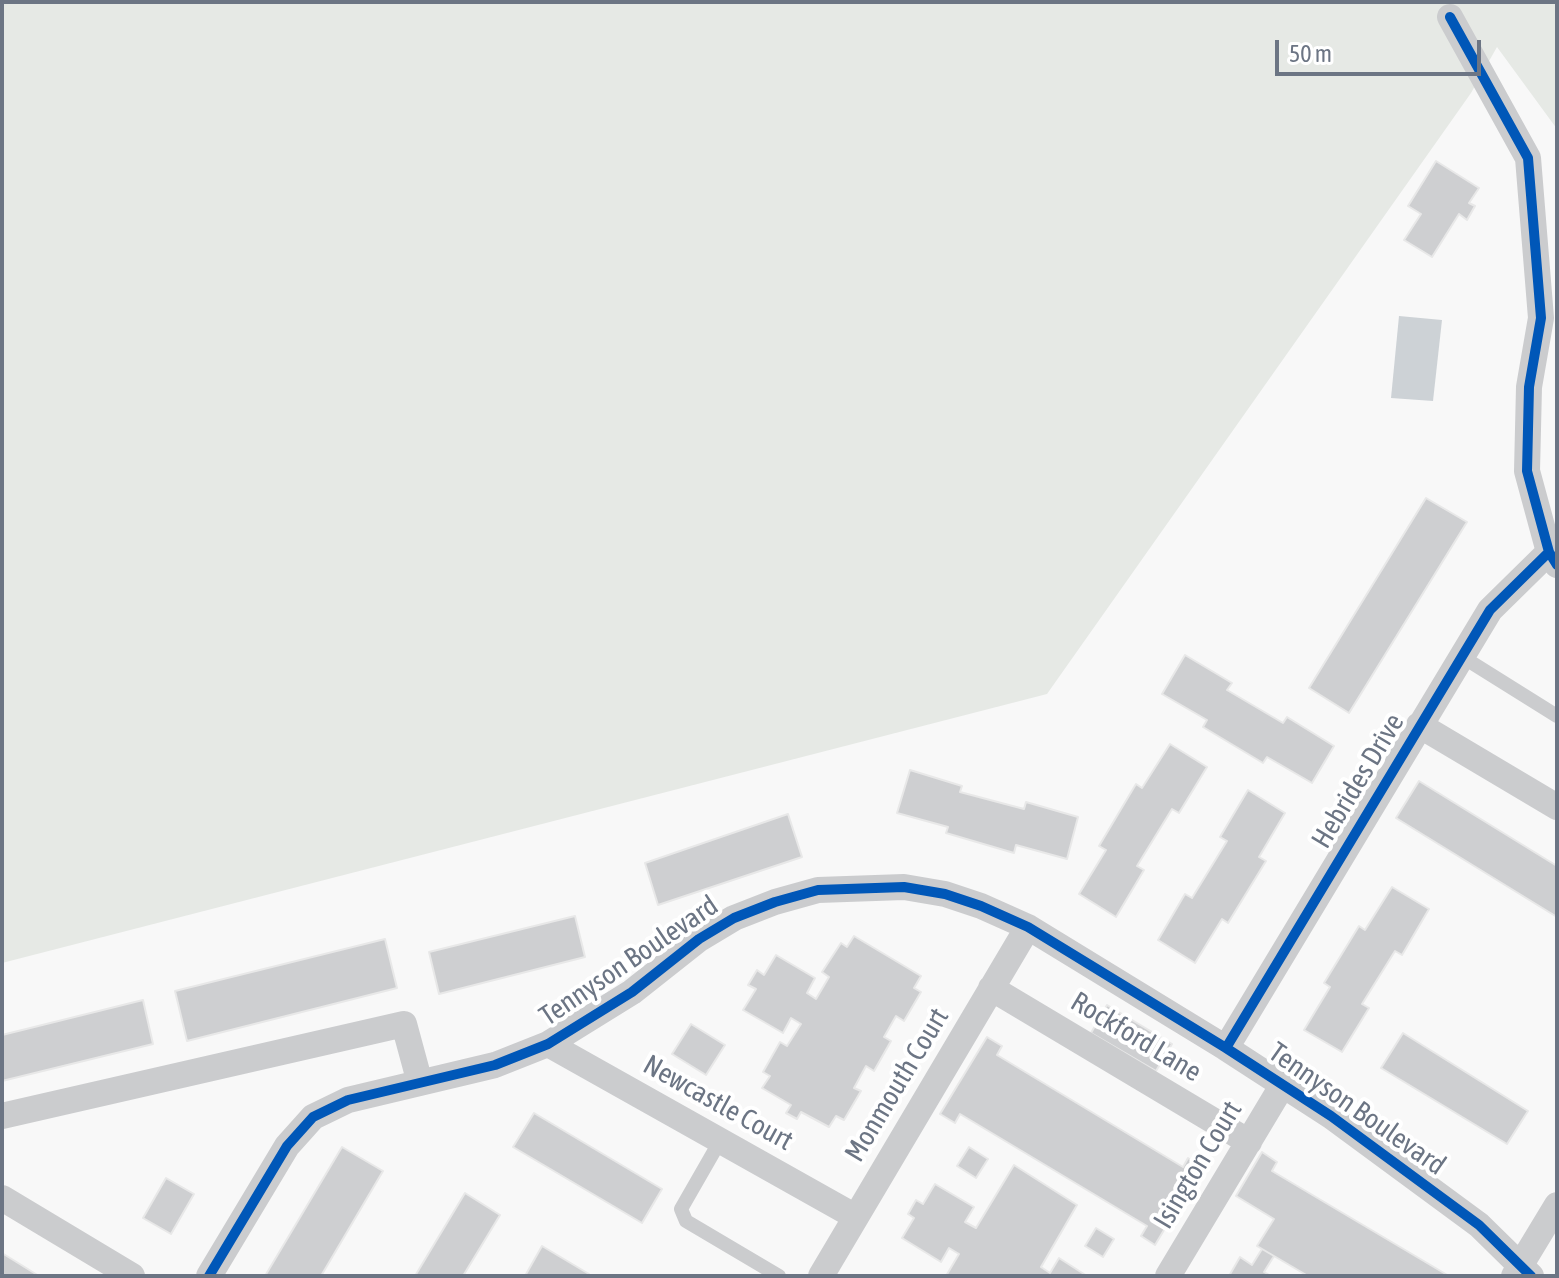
<!DOCTYPE html>
<style>
body{margin:0}
#map{position:relative;width:1559px;height:1278px;overflow:hidden;background:#f8f8f8;font-family:"Asap Condensed",sans-serif}
canvas{display:block}
.frame{position:absolute;inset:0;border:4px solid #6c7584;pointer-events:none}
.scale{position:absolute;left:1275px;top:40px;width:206px;height:36px;box-sizing:border-box;border:4px solid #6c7584;border-top:0;padding-left:10px;font-size:24px;line-height:28px;white-space:nowrap;color:#6c7584;-webkit-text-stroke:6px #fff;paint-order:stroke}
</style>
<div id="map">
<canvas width="1559" height="1278"></canvas>
<div class="frame"></div>
<div class="scale">50 m</div>
</div>
<script>
const g = document.querySelector('canvas').getContext('2d');
g.lineJoin = 'round';
function fillPath(path, color) { g.fillStyle = color; g.fill(path, 'evenodd'); }
function strokePath(path, color, width, dash) { g.strokeStyle = color; g.lineWidth = width; g.lineCap = dash ? 'butt' : 'round'; g.setLineDash(dash || []); g.stroke(path); }
function label(font, color, halo, rows, align = 'center') {
  g.font = font + ' "Asap Condensed",sans-serif'; g.lineWidth = 8; g.setLineDash([]); g.textBaseline = 'middle'; g.strokeStyle = halo; g.fillStyle = color; for (const [text, x, y, turn = 0] of rows) {
    g.save(); g.translate(x, y); g.rotate((+turn || 0) * Math.PI / 180); g.textAlign = isNaN(turn) ? turn : align; if (halo) g.strokeText(text, 0, 0); g.fillText(text, 0, 0); g.restore();
  }
}
fillPath(new Path2D(`
 M 2,2 L 1557,2 L 1557,129 L 1497,47 L 1471,93 L 1047,694 L 2,963 Z`), '#e6e9e5');
fillPath(new Path2D(`
 M 1399,316 L 1442,320 L 1433,401 L 1391,398 Z`), '#cdd2d6');
const building = new Path2D(`
 M 1436,161 L 1479,188 L 1469,203 L 1475,206 L 1467,220 L 1459,214 L 1432,257 L 1404,240 L 1421,214 L 1408,206 Z
 M 1426,498 L 1467,522 L 1349,713 L 1309,688 Z
 M 1185,655 L 1232,683 L 1227,690 L 1283,723 L 1287,717 L 1334,746 L 1312,783 L 1267,757 L 1263,763 L 1203,727 L 1207,720 L 1162,694 Z
 M 1170,744 L 1207,767 L 1179,813 L 1172,809 L 1137,866 L 1144,870 L 1116,917 L 1079,894 L 1106,850 L 1099,846 L 1136,784 L 1142,788 Z
 M 910,770 L 962,786 L 960,792 L 1024,809 L 1026,802 L 1078,817 L 1067,859 L 1016,845 L 1014,853 L 946,833 L 948,827 L 897,813 Z
 M 1419,781 L 1557,866 L 1557,917 L 1396,818 Z
 M 1248,790 L 1285,813 L 1259,857 L 1266,861 L 1228,923 L 1222,919 L 1195,963 L 1158,940 L 1185,894 L 1192,898 L 1227,841 L 1220,837 Z
 M 788,814 L 802,857 L 658,905 L 645,863 Z
 M 1392,887 L 1429,909 L 1402,955 L 1395,951 L 1362,1004 L 1369,1008 L 1342,1052 L 1304,1030 L 1330,987 L 1324,983 L 1359,926 L 1365,930 Z
 M 575,916 L 585,957 L 439,994 L 429,952 Z
 M 854,936 L 921,976 L 914,988 L 921,992 L 904,1021 L 896,1016 L 884,1037 L 891,1041 L 874,1071 L 866,1066 L 854,1088 L 861,1091 L 844,1120 L 836,1116 L 829,1127 L 801,1112 L 797,1119 L 786,1113 L 791,1105 L 762,1088 L 770,1076 L 763,1072 L 780,1042 L 787,1046 L 801,1024 L 791,1018 L 783,1033 L 743,1010 L 756,989 L 748,985 L 757,970 L 764,975 L 776,955 L 815,978 L 807,993 L 816,999 L 829,977 L 822,972 L 841,943 L 847,947 Z
 M 385,939 L 397,988 L 187,1041 L 175,991 Z
 M 143,1000 L 153,1044 L 2,1081 L 2,1035 Z
 M 1107,1005 L 1172,1044 L 1156,1071 L 1091,1033 Z
 M 691,1024 L 725,1045 L 706,1075 L 672,1054 Z
 M 1403,1033 L 1528,1111 L 1507,1144 L 1381,1068 Z
 M 987,1037 L 1002,1046 L 997,1055 L 1183,1167 L 1188,1158 L 1202,1167 L 1155,1245 L 1141,1236 L 1147,1226 L 960,1114 L 955,1123 L 940,1114 Z
 M 534,1113 L 662,1189 L 642,1223 L 513,1147 Z
 M 342,1147 L 383,1171 L 321,1276 L 265,1276 Z
 M 969,1147 L 988,1159 L 976,1178 L 957,1166 Z
 M 1262,1152 L 1277,1162 L 1272,1171 L 1449,1276 L 1308,1276 L 1257,1246 L 1274,1219 L 1236,1196 Z
 M 1014,1165 L 1077,1205 L 1041,1267 L 1050,1273 L 1059,1258 L 1087,1276 L 946,1276 L 959,1254 L 949,1248 L 941,1262 L 902,1238 L 914,1218 L 908,1214 L 916,1200 L 923,1204 L 935,1184 L 974,1207 L 965,1222 L 976,1228 Z
 M 166,1178 L 194,1194 L 171,1234 L 143,1218 Z
 M 465,1193 L 500,1215 L 463,1276 L 415,1276 Z
 M 1096,1228 L 1114,1239 L 1103,1257 L 1085,1246 Z
 M 542,1246 L 589,1274 L 588,1276 L 525,1276 Z
 M 1262,1249 L 1274,1256 L 1264,1272 L 1271,1276 L 1229,1276 L 1240,1257 L 1252,1265 Z
 M 2,1253 L 39,1276 L 2,1276 Z`);
fillPath(building, '#cecfd1');
strokePath(building, '#e8e8e8', 2);
strokePath(new Path2D(`
 M 1461,656 L 1557,716
 M 720,1141 L 681,1209 L 686,1221 L 779,1276`), '#cbccce', 14);
strokePath(new Path2D(`
 M 1450,17 L 1528,158 L 1541,318 L 1529,387 L 1527,471 L 1549,552 L 1557,565
 M 1419,725 L 1557,807
 M 991,988 L 1249,1142
 M 548,1044 L 856,1217
 M 1226,1048 L 1490,610 L 1549,552
 M 2,1116 L 404,1024 L 420,1083
 M 2,1198 L 132,1276
 M 209,1276 L 287,1146 L 313,1117 L 348,1100 L 495,1065 L 548,1044 L 632,992 L 699,939 L 734,918 L 775,902 L 818,890 L 904,887 L 945,894 L 981,906 L 1028,927 L 1226,1048 L 1331,1116 L 1479,1225 L 1531,1276
 M 821,1276 L 1028,927
 M 1168,1276 L 1282,1086
 M 1514,1276 L 1557,1205`), '#cbccce', 26);
strokePath(new Path2D(`
 M 1450,17 L 1528,158 L 1541,318 L 1529,387 L 1527,471 L 1549,552 L 1557,565
 M 1226,1048 L 1490,610 L 1549,552
 M 209,1276 L 287,1146 L 313,1117 L 348,1100 L 495,1065 L 548,1044 L 632,992 L 699,939 L 734,918 L 775,902 L 818,890 L 904,887 L 945,894 L 981,906 L 1028,927 L 1226,1048 L 1331,1116 L 1479,1225 L 1531,1276`), '#0057b8', 10);
label('28px', '#6c7584', '#fff', [
 ["Hebrides Drive",1358,781,-59],
 ["Tennyson Boulevard",629,961,-34],
 ["Rockford Lane",1136,1037,31],
 ["Monmouth Court",897,1085,-59],
 ["Newcastle Court",718,1103,29],
 ["Tennyson Boulevard",1357,1109,35],
 ["Isington Court",1198,1165,-59]
]);
</script>
